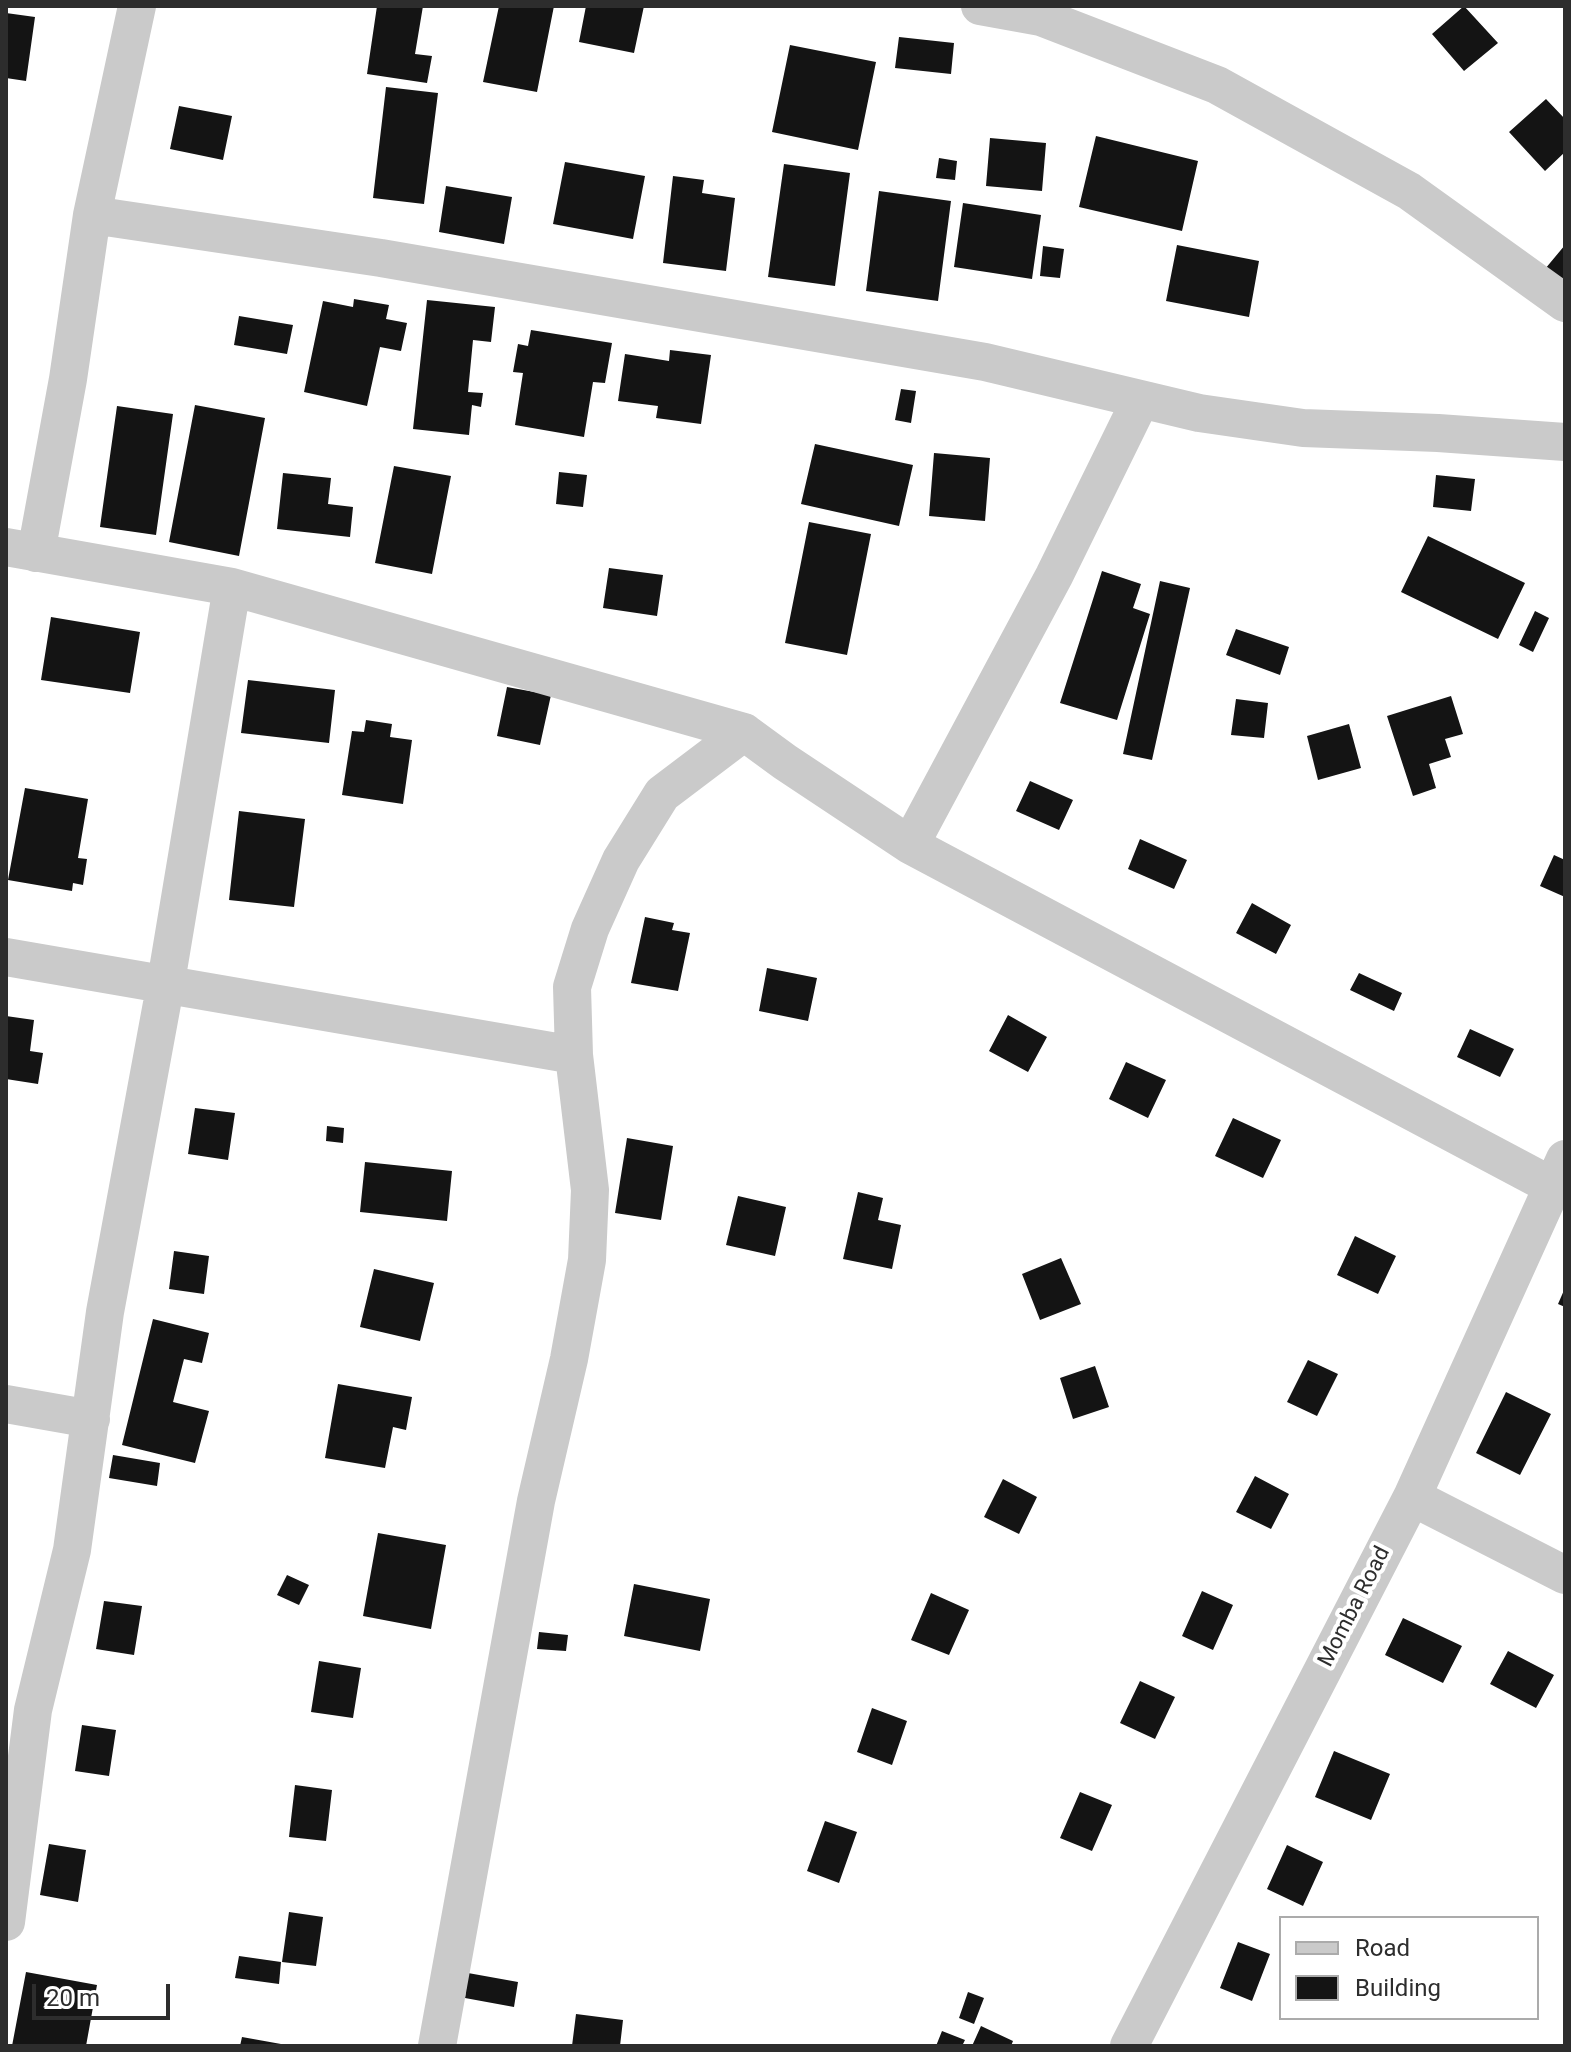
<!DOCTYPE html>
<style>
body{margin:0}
#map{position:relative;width:1571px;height:2052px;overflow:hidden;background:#fff;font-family:Roboto,sans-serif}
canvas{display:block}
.frame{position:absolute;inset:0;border:8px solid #2d2d2d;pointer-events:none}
.legend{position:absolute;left:1279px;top:1916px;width:260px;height:104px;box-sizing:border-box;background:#fff;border:2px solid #ababab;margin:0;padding:10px 14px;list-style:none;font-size:24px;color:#2d2d2d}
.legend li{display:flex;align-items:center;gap:16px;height:40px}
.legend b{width:40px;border:2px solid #ababab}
.scale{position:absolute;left:32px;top:1984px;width:138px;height:36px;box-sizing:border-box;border:4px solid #2d2d2d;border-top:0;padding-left:10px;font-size:24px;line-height:28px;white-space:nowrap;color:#2d2d2d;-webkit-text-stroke:6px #fff;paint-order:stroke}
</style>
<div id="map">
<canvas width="1571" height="2052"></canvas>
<div class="frame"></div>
<ul class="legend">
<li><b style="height:10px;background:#cacaca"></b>Road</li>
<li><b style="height:22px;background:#141414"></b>Building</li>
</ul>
<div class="scale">20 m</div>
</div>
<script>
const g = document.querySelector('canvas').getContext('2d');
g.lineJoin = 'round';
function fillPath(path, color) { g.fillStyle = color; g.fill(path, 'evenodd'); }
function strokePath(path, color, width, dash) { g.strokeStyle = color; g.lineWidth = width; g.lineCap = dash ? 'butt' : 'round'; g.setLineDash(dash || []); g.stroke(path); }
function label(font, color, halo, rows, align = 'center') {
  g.font = font + ' Roboto,sans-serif'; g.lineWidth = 8; g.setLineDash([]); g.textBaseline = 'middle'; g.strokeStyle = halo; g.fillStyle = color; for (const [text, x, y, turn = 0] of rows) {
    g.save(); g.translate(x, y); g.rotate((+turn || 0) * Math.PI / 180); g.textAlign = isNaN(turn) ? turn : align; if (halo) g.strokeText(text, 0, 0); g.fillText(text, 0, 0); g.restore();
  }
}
fillPath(new Path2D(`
 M 377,6 L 423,6 L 415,54 L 432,56 L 427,83 L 367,74 Z
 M 499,6 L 554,6 L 537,92 L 483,82 Z
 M 586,6 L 644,6 L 634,53 L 579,42 Z
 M 1464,6 L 1498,43 L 1464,71 L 1432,34 Z
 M 6,13 L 35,17 L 26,81 L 6,78 Z
 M 899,37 L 954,43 L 951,74 L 895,68 Z
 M 790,45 L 876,62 L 858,150 L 772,132 Z
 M 386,87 L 438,93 L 424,204 L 373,198 Z
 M 1546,99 L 1565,119 L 1565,152 L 1545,171 L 1509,132 Z
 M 179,106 L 232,116 L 223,160 L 170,149 Z
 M 1096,136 L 1198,161 L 1182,231 L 1079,207 Z
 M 990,138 L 1046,143 L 1042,191 L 986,186 Z
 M 939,158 L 957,161 L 955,180 L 936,178 Z
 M 565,162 L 645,176 L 633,239 L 553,224 Z
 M 784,164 L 850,173 L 835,286 L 768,277 Z
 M 673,176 L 704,180 L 702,193 L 735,198 L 726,271 L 663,263 Z
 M 446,186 L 512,197 L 504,244 L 439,232 Z
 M 879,191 L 951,201 L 938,301 L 866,291 Z
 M 963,203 L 1041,215 L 1032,279 L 954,267 Z
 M 1177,245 L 1259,261 L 1249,317 L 1166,301 Z
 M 1565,245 L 1565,286 L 1545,269 Z
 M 1043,246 L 1064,249 L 1060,278 L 1040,276 Z
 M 354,299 L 389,305 L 386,319 L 407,323 L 401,351 L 380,347 L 367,406 L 304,392 L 323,301 L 353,307 Z
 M 427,300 L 495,307 L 491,342 L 473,340 L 468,392 L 483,393 L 481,407 L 472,405 L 469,435 L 413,429 Z
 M 239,316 L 293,325 L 287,354 L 234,345 Z
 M 531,330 L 612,343 L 605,383 L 593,382 L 584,437 L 515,425 L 523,373 L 513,372 L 518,344 L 528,346 Z
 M 670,350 L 711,355 L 701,424 L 656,418 L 658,406 L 618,401 L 625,354 L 669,361 Z
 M 901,389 L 916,391 L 911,423 L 895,420 Z
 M 195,405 L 265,418 L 239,556 L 169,542 Z
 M 117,406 L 173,414 L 156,535 L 100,527 Z
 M 815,444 L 913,465 L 899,526 L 801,504 Z
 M 934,453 L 990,458 L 985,521 L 929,516 Z
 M 394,466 L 451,476 L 432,574 L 375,563 Z
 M 559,472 L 587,475 L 583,507 L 556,504 Z
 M 283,473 L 331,478 L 328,504 L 353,507 L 350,537 L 277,529 Z
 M 1436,475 L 1475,479 L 1471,511 L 1433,507 Z
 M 809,522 L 871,534 L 847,655 L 785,643 Z
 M 1428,536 L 1525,583 L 1498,639 L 1401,592 Z
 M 609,568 L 663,575 L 657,616 L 603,608 Z
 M 1102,571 L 1141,584 L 1133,608 L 1150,614 L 1117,720 L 1060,703 Z
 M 1160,581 L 1190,588 L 1152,760 L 1123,754 Z
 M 1535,611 L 1549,618 L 1533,652 L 1519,645 Z
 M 51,617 L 140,632 L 130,693 L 41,680 Z
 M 1236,629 L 1289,647 L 1280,675 L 1226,655 Z
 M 248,680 L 335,690 L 329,743 L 241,733 Z
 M 507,687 L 551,695 L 540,745 L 497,736 Z
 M 1451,696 L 1463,734 L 1445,739 L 1451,757 L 1429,764 L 1436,788 L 1413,796 L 1387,716 Z
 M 1236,699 L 1268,703 L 1264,738 L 1231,735 Z
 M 366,720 L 392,724 L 390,737 L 412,740 L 403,804 L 342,795 L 352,731 L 364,732 Z
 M 1349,724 L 1361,768 L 1318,780 L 1307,736 Z
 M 1030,781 L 1073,800 L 1059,830 L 1016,811 Z
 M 25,788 L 88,799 L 78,858 L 87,859 L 83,885 L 73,883 L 72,891 L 8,880 Z
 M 239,811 L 305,819 L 294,907 L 229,900 Z
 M 1140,839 L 1187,860 L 1174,889 L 1128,869 Z
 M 1554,855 L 1565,860 L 1565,897 L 1540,886 Z
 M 1252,903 L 1291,925 L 1276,954 L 1236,933 Z
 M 645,917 L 674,923 L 672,930 L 690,933 L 678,991 L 631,983 Z
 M 767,968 L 817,978 L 808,1021 L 759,1011 Z
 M 1359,973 L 1402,993 L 1394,1011 L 1350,990 Z
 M 1008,1015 L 1047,1037 L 1028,1072 L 989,1051 Z
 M 6,1016 L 34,1020 L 30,1051 L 43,1053 L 38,1084 L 6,1079 Z
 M 1470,1029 L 1514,1049 L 1500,1077 L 1457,1057 Z
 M 1126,1062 L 1166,1080 L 1148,1118 L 1109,1099 Z
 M 195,1108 L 235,1113 L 228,1160 L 188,1154 Z
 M 1233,1118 L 1281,1140 L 1263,1178 L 1215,1156 Z
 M 327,1126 L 344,1128 L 343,1143 L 326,1141 Z
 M 627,1138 L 673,1146 L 661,1220 L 615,1213 Z
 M 365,1162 L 452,1171 L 447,1221 L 360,1212 Z
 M 858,1192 L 883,1198 L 878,1220 L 901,1225 L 892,1269 L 843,1259 Z
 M 738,1196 L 786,1207 L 775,1256 L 726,1245 Z
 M 1355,1236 L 1396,1256 L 1378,1294 L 1337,1275 Z
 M 174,1251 L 209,1256 L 204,1294 L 169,1289 Z
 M 1061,1258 L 1081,1304 L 1040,1320 L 1022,1274 Z
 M 374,1269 L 434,1283 L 420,1341 L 360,1327 Z
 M 1565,1288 L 1565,1307 L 1558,1304 Z
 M 153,1319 L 209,1333 L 202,1363 L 184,1359 L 173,1402 L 209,1411 L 195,1463 L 122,1445 Z
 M 1308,1360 L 1338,1374 L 1317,1416 L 1287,1402 Z
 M 1095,1366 L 1109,1407 L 1073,1419 L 1060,1378 Z
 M 338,1384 L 412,1397 L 406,1430 L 393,1427 L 385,1468 L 325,1458 Z
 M 1506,1392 L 1551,1414 L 1520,1475 L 1476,1453 Z
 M 113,1455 L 160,1463 L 157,1486 L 109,1478 Z
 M 1255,1476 L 1289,1494 L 1271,1529 L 1236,1512 Z
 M 1003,1479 L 1037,1497 L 1019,1534 L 984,1517 Z
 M 378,1533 L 446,1545 L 431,1629 L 363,1616 Z
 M 287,1575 L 309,1585 L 299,1605 L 277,1595 Z
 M 634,1584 L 710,1599 L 700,1651 L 624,1636 Z
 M 1202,1591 L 1233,1605 L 1213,1650 L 1182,1636 Z
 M 931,1593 L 969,1610 L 949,1655 L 911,1640 Z
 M 104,1601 L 142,1606 L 134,1655 L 96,1649 Z
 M 1403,1618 L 1462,1646 L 1443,1683 L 1385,1655 Z
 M 539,1632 L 568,1635 L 566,1651 L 537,1649 Z
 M 1508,1651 L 1554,1675 L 1536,1708 L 1490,1684 Z
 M 319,1661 L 361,1668 L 353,1718 L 311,1712 Z
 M 1140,1681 L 1175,1697 L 1155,1739 L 1120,1723 Z
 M 872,1708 L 907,1721 L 892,1765 L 857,1752 Z
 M 82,1725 L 116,1730 L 109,1776 L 75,1771 Z
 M 1334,1751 L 1390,1774 L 1371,1820 L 1315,1797 Z
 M 295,1785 L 332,1790 L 326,1841 L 289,1837 Z
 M 1080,1792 L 1112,1805 L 1092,1851 L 1060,1838 Z
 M 825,1821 L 857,1832 L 839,1883 L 807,1871 Z
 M 49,1844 L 86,1850 L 78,1902 L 40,1895 Z
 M 1287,1845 L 1323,1862 L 1303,1906 L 1267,1889 Z
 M 289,1912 L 323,1917 L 316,1966 L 282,1962 Z
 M 1238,1942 L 1270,1954 L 1252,2001 L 1220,1988 Z
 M 239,1956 L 281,1962 L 279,1984 L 235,1978 Z
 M 26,1972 L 97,1985 L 86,2046 L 12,2046 Z
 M 468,1973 L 518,1982 L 514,2007 L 465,1998 Z
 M 968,1992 L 984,1998 L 974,2024 L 959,2018 Z
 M 576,2014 L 623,2020 L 620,2046 L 572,2046 Z
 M 981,2026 L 1013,2041 L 1011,2046 L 972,2046 Z
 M 942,2031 L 965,2040 L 962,2046 L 936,2046 Z
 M 242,2037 L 281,2044 L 281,2046 L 240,2046 Z`), '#141414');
strokePath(new Path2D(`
 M 980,6 L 1041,17 L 1217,85 L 1409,191 L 1565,303
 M 92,215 L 381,258 L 985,362 L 1199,413 L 1303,428 L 1438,433 L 1565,442
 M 6,547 L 232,587 L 744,732 L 785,762 L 910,845 L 1552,1186
 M 36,553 L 68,379 L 92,215 L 137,6
 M 910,845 L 1054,576 L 1140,401
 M 6,957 L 574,1055
 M 6,1404 L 91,1419
 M 1412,1497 L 1565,1575
 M 6,1922 L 33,1710 L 72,1550 L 105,1312 L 166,982 L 232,587
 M 437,2046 L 536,1501 L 569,1359 L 587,1260 L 590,1190 L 574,1055 L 572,987 L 590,929 L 621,860 L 662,794 L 744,732
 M 1129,2046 L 1412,1497 L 1565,1159`), '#cacaca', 38);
label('22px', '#2d2d2d', '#fff', [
 ["Momba Road",1355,1607,-63]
]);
</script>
